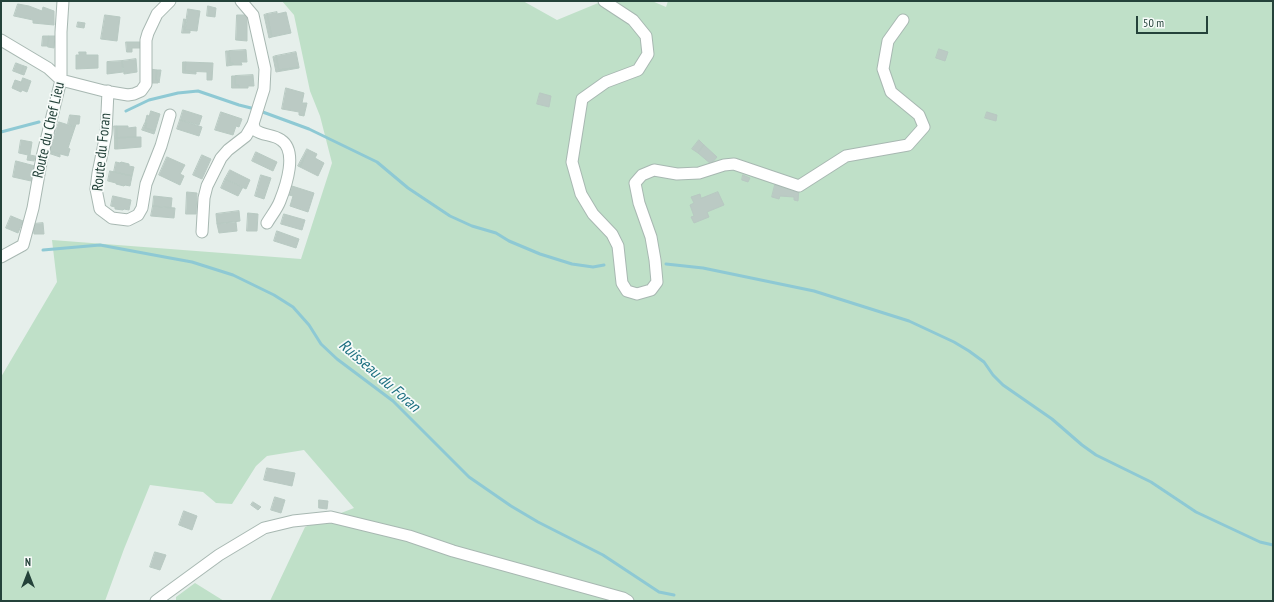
<!DOCTYPE html>
<style>
body{margin:0}
#map{position:relative;width:1274px;height:602px;overflow:hidden;background:#e6efeb;font-family:"PT Sans Narrow",sans-serif}
canvas{display:block}
.frame{position:absolute;inset:0;border:2px solid #24423a;pointer-events:none}
.north{position:absolute;left:8px;top:554px;width:40px;height:40px;-webkit-text-stroke:3px #f7fbf9;paint-order:stroke;rotate:0deg;font-size:11px;font-weight:700;line-height:16px;text-align:center;color:#24423a}
.north::after{content:'';display:block;margin:auto;width:14px;height:18px;background:#24423a;clip-path:polygon(50% 0,100% 100%,50% 72%,0 100%)}
.scale{position:absolute;left:1136px;top:16px;width:72px;height:18px;box-sizing:border-box;border:2px solid #24423a;border-top:0;padding-left:5px;font-size:12px;line-height:14px;white-space:nowrap;color:#24423a;-webkit-text-stroke:3px #f7fbf9;paint-order:stroke}
</style>
<div id="map">
<canvas width="1274" height="602"></canvas>
<div class="frame"></div>
<div class="north">N</div>
<div class="scale">50 m</div>
</div>
<script>
const g = document.querySelector('canvas').getContext('2d');
g.lineJoin = 'round';
function fillPath(path, color) { g.fillStyle = color; g.fill(path, 'evenodd'); }
function strokePath(path, color, width, dash) { g.strokeStyle = color; g.lineWidth = width; g.lineCap = dash ? 'butt' : 'round'; g.setLineDash(dash || []); g.stroke(path); }
function label(font, color, halo, rows, align = 'center') {
  g.font = font + ' "PT Sans Narrow",sans-serif'; g.lineWidth = 3.5; g.setLineDash([]); g.textBaseline = 'middle'; g.strokeStyle = halo; g.fillStyle = color; for (const [text, x, y, turn = 0] of rows) {
    g.save(); g.translate(x, y); g.rotate((+turn || 0) * Math.PI / 180); g.textAlign = isNaN(turn) ? turn : align; if (halo) g.strokeText(text, 0, 0); g.fillText(text, 0, 0); g.restore();
  }
}
fillPath(new Path2D(`
 M 282,1 L 523,1 L 557,20 L 603,1 L 652,1 L 666,7 L 668,1 L 1273,1 L 1273,601 L 270,601 L 305,527 L 354,508 L 304,450 L 267,456 L 256,466 L 232,504 L 216,503 L 203,492 L 150,485 L 124,549 L 105,601 L 1,601 L 1,377 L 57,282 L 52,240 L 301,259 L 332,163 L 320,116 L 310,91 L 294,15 Z
 M 195,583 L 224,601 L 176,601 L 176,597 Z`), '#bfe0c8');
strokePath(new Path2D(`
 M 126,111 L 149,100 L 178,93 L 198,91 L 239,105 L 255,109
 M 260,111 L 309,129 L 377,162 L 408,188 L 450,216 L 472,226 L 496,233 L 509,241 L 540,254 L 572,264 L 593,267 L 604,265
 M 1,132 L 39,122
 M 43,250 L 100,245 L 170,258 L 192,262 L 233,275 L 274,295 L 293,307 L 309,325 L 321,344 L 337,359 L 393,401 L 469,477 L 511,506 L 538,522 L 603,555 L 659,592 L 674,595
 M 666,264 L 703,268 L 814,291 L 909,321 L 954,342 L 969,351 L 984,362 L 993,375 L 1003,385 L 1052,419 L 1082,445 L 1096,455 L 1151,482 L 1196,512 L 1260,542 L 1273,545`), '#8ec9d4', 3);
const building = new Path2D(`
 M 18,4 L 29,6 L 42,11 L 43,7 L 54,11 L 54,25 L 33,23 L 33,20 L 14,16 Z
 M 208,6 L 216,8 L 215,17 L 207,16 Z
 M 188,9 L 200,11 L 197,31 L 185,30 Z
 M 277,12 L 277,14 L 286,12 L 291,33 L 272,37 L 267,14 Z
 M 267,14 L 272,37 L 269,38 L 264,15 Z
 M 105,15 L 120,17 L 117,41 L 101,39 Z
 M 237,15 L 247,15 L 247,41 L 236,40 Z
 M 184,19 L 187,20 L 185,30 L 190,30 L 190,33 L 182,33 Z
 M 78,22 L 85,23 L 84,28 L 77,27 Z
 M 43,36 L 49,36 L 48,46 L 42,46 Z
 M 49,36 L 55,36 L 54,48 L 48,47 Z
 M 126,42 L 142,42 L 142,48 L 132,48 L 132,52 L 127,52 Z
 M 939,49 L 948,52 L 945,61 L 936,58 Z
 M 246,50 L 247,62 L 241,62 L 242,65 L 233,65 L 233,63 L 230,63 L 229,51 Z
 M 226,51 L 229,51 L 230,63 L 233,63 L 233,65 L 227,66 Z
 M 79,52 L 86,52 L 86,55 L 98,55 L 98,68 L 76,69 L 76,55 L 79,55 Z
 M 296,52 L 299,67 L 279,70 L 276,56 Z
 M 276,56 L 279,70 L 299,67 L 299,68 L 276,72 L 273,57 Z
 M 136,59 L 137,72 L 124,74 L 122,61 Z
 M 122,61 L 123,72 L 107,74 L 107,62 Z
 M 183,62 L 186,62 L 185,71 L 196,72 L 196,74 L 183,73 Z
 M 186,62 L 213,63 L 212,80 L 207,80 L 207,72 L 185,71 Z
 M 16,63 L 24,66 L 21,74 L 13,71 Z
 M 24,66 L 27,67 L 24,75 L 21,74 Z
 M 150,69 L 157,70 L 156,80 L 158,80 L 158,83 L 149,83 Z
 M 157,70 L 161,70 L 159,83 L 158,80 L 156,80 Z
 M 253,75 L 254,86 L 248,86 L 248,88 L 239,88 L 239,85 L 235,85 L 235,76 Z
 M 232,76 L 235,76 L 235,85 L 239,85 L 239,88 L 232,88 Z
 M 23,78 L 31,81 L 27,92 L 22,90 L 21,92 L 12,88 L 15,80 L 21,82 Z
 M 286,88 L 304,93 L 302,103 L 307,103 L 304,116 L 299,115 L 299,112 L 282,109 Z
 M 540,93 L 551,96 L 549,107 L 537,104 Z
 M 183,110 L 202,116 L 199,125 L 180,120 Z
 M 151,111 L 160,114 L 155,131 L 145,128 L 147,123 L 145,123 L 147,115 L 149,116 Z
 M 221,112 L 242,119 L 239,127 L 236,126 L 233,135 L 215,130 Z
 M 987,112 L 997,115 L 996,121 L 985,118 Z
 M 70,115 L 80,116 L 79,124 L 76,124 L 75,127 L 68,124 Z
 M 180,120 L 202,127 L 199,136 L 177,129 Z
 M 59,122 L 75,127 L 68,148 L 70,149 L 68,156 L 49,151 Z
 M 145,123 L 147,123 L 145,128 L 155,131 L 154,134 L 142,130 Z
 M 114,126 L 117,126 L 117,138 L 115,138 Z
 M 117,126 L 128,126 L 128,128 L 136,127 L 136,137 L 117,138 Z
 M 136,137 L 141,137 L 141,147 L 117,149 L 117,138 Z
 M 115,138 L 117,138 L 117,149 L 115,149 Z
 M 21,140 L 32,142 L 30,155 L 35,156 L 34,161 L 27,160 L 28,155 L 19,153 Z
 M 699,140 L 704,145 L 698,153 L 692,149 Z
 M 704,145 L 717,157 L 711,164 L 698,153 Z
 M 307,149 L 317,154 L 315,158 L 324,163 L 318,176 L 300,167 L 306,154 L 305,153 Z
 M 49,151 L 60,154 L 60,157 L 48,153 Z
 M 256,152 L 277,162 L 273,171 L 252,161 Z
 M 305,153 L 306,154 L 300,167 L 298,166 Z
 M 202,155 L 211,159 L 202,179 L 193,175 Z
 M 167,157 L 185,165 L 180,174 L 184,176 L 180,185 L 159,175 Z
 M 16,161 L 35,166 L 31,181 L 13,177 Z
 M 116,162 L 120,163 L 121,162 L 129,164 L 129,166 L 134,167 L 132,176 L 114,172 Z
 M 230,170 L 250,180 L 246,189 L 225,179 Z
 M 110,171 L 132,176 L 130,186 L 125,185 L 124,186 L 116,184 L 116,183 L 108,181 Z
 M 261,175 L 271,178 L 264,199 L 255,196 Z
 M 743,175 L 750,178 L 748,182 L 742,180 Z
 M 225,179 L 243,187 L 238,196 L 221,188 Z
 M 775,185 L 799,188 L 798,201 L 794,200 L 794,197 L 780,196 L 779,199 L 772,197 Z
 M 292,186 L 314,193 L 308,212 L 290,206 L 293,196 L 289,195 Z
 M 187,192 L 197,193 L 196,214 L 186,214 Z
 M 718,192 L 724,205 L 707,212 L 709,217 L 694,223 L 691,217 L 694,216 L 690,205 L 694,203 L 691,197 L 700,194 L 701,198 Z
 M 113,196 L 131,200 L 129,210 L 124,209 L 123,210 L 115,209 L 115,207 L 111,206 Z
 M 154,196 L 172,198 L 171,208 L 153,206 Z
 M 153,206 L 175,208 L 174,218 L 151,216 Z
 M 239,211 L 240,221 L 217,224 L 216,214 Z
 M 248,213 L 258,214 L 257,231 L 247,231 Z
 M 284,214 L 305,220 L 302,230 L 281,224 Z
 M 11,216 L 23,221 L 18,233 L 6,228 Z
 M 236,222 L 237,231 L 219,233 L 217,224 Z
 M 43,223 L 44,234 L 34,234 L 33,224 Z
 M 277,231 L 299,239 L 296,248 L 274,241 Z
 M 267,468 L 295,473 L 292,486 L 264,480 Z
 M 275,497 L 285,500 L 281,513 L 271,510 Z
 M 319,500 L 328,501 L 327,509 L 319,508 Z
 M 253,502 L 261,507 L 258,510 L 251,505 Z
 M 184,511 L 197,516 L 192,530 L 179,525 Z
 M 155,552 L 166,555 L 160,570 L 150,567 Z`);
fillPath(building, '#bbcac4');
strokePath(building, '#b8c9c2', 1);
const minor = new Path2D(`
 M 604,1 L 633,20 L 646,36 L 648,54 L 638,70 L 606,82 L 582,99 L 572,162 L 581,194 L 593,214 L 612,234 L 618,246 L 622,283 L 627,291 L 637,294 L 651,290 L 657,282 L 655,260 L 651,237 L 639,203 L 635,183 L 642,175 L 654,170 L 677,174 L 699,173 L 724,165 L 734,164 L 799,186 L 846,156 L 908,145 L 924,127 L 919,115 L 891,92 L 883,69 L 888,41 L 903,20
 M 1,40 L 48,68 L 61,80 L 104,91 L 128,95 L 134,94 L 141,91 L 146,84 L 146,40 L 148,33 L 157,14 L 170,1
 M 108,91 L 106,134 L 98,173 L 96,189 L 100,209 L 112,218 L 128,220 L 138,215 L 142,208 L 146,184 L 161,146 L 170,115
 M 253,124 L 255,130 C 263,136 273,134 281,140 C 298,151 286,186 280,201 C 277,209 271,216 267,223
 M 202,232 L 204,198 L 207,186 L 221,158 L 228,150 L 246,136 L 253,124 L 264,89 L 265,69 L 253,15 L 241,1
 M 1,257 L 23,245 L 33,208 L 42,157 L 61,80 L 61,32 L 63,1
 M 156,601 L 219,555 L 264,528 L 293,521 L 331,517 L 409,536 L 453,551 L 623,598 L 628,601`);
strokePath(minor, '#a8b8b2', 13);
strokePath(minor, '#fff', 11);
label('15px', '#24423a', '#f7fbf9', [
 ["Route du Chef Lieu",49,130,-77],
 ["Route du Foran",102,152,-84]
]);
label('italic 16px', '#1c6f80', '#f7fbf9', [
 ["Ruisseau du Foran",379,376,41]
]);
</script>
